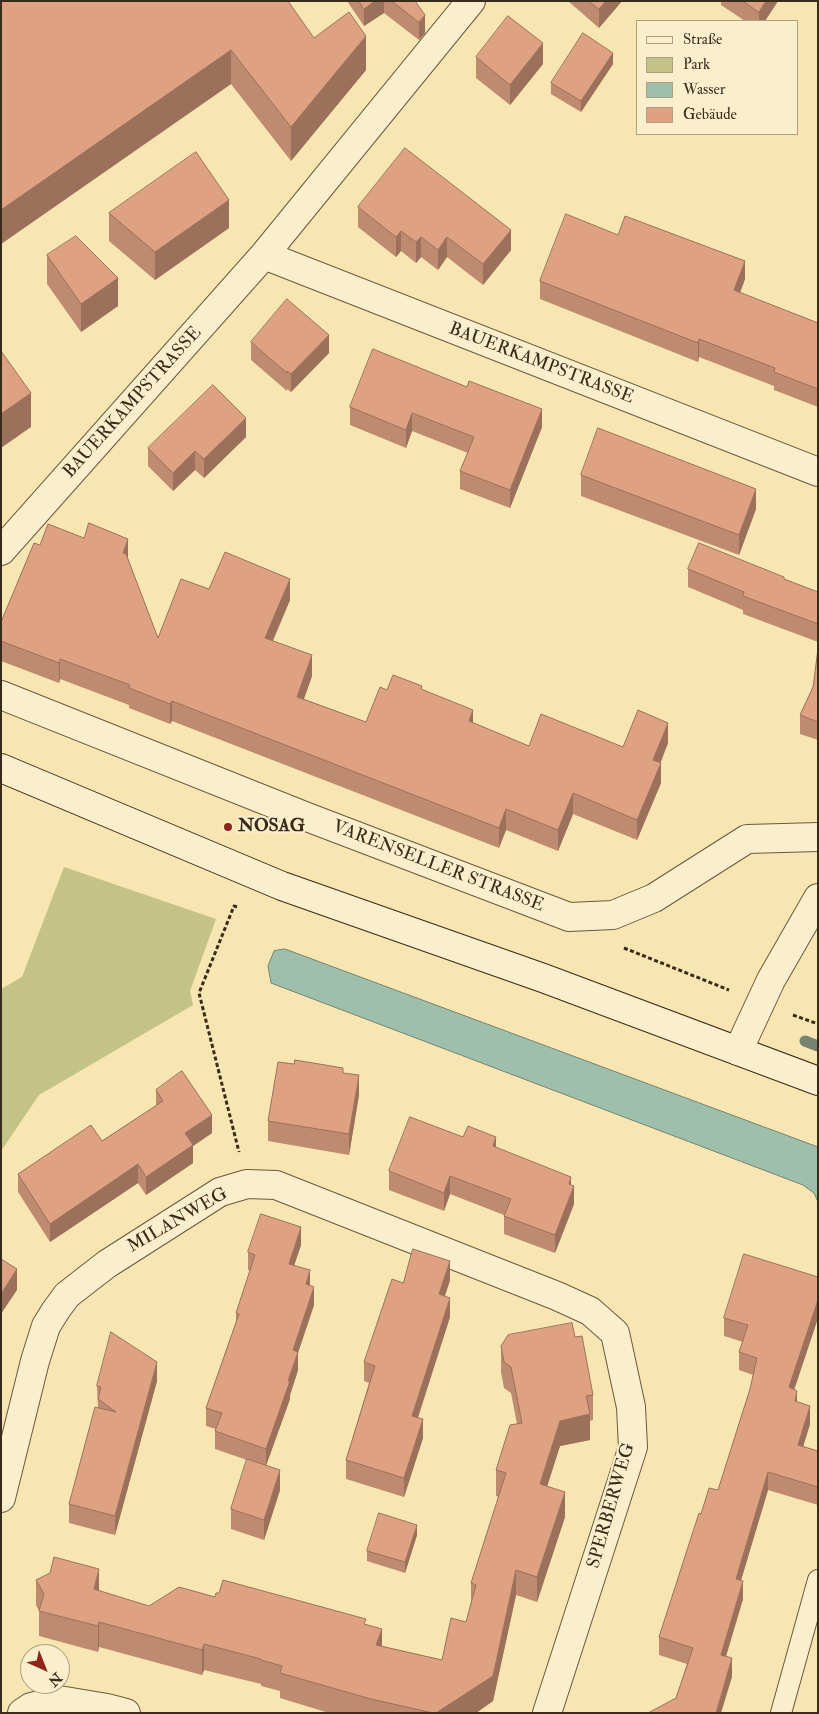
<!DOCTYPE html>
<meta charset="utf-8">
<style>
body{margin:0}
#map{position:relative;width:819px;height:1714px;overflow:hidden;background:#f7e5b2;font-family:"IM FELL Double Pica",serif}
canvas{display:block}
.frame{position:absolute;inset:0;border:2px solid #3a2a19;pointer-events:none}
.legend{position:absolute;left:636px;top:20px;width:162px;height:115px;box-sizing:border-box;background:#faeecd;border:1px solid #ada085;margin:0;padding:6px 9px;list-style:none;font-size:15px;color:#3a2a19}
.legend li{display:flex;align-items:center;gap:10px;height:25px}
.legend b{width:25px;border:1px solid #ada085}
.north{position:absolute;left:20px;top:1644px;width:50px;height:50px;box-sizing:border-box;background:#faeecd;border:1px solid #ada085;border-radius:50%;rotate:136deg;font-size:14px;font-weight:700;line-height:20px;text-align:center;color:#3a2a19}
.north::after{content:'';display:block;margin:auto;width:18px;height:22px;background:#8f2418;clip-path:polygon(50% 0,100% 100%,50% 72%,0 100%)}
</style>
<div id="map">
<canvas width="819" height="1714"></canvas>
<div class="frame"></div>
<ul class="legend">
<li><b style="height:6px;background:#faeecd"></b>Straße</li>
<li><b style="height:14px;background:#c3c287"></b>Park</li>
<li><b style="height:14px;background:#9dbfab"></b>Wasser</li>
<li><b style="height:14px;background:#dea282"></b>Gebäude</li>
</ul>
<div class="north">N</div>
</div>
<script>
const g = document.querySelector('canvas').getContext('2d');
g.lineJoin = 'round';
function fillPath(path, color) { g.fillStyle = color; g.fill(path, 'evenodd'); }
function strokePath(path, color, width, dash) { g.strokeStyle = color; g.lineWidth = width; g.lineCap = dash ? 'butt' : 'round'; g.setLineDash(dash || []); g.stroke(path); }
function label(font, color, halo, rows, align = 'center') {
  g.font = font + ' "IM FELL Double Pica",serif'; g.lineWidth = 4.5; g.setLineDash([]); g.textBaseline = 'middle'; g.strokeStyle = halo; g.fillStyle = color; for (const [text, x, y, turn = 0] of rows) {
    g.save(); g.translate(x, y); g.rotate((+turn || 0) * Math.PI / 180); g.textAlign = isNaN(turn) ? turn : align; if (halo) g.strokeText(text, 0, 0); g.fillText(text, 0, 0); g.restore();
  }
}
fillPath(new Path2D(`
 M 64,867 L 216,919 L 190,991 L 193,1005 L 39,1095 L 1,1151 L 1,989 L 22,977 Z`), '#c3c287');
const water = new Path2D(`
 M 285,949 L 818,1147 L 818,1202 L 814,1193 L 803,1185 L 271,983 L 268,966 L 274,951 Z`);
fillPath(water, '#9dbfab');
strokePath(water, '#758371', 1);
strokePath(new Path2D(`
 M 805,1041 L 818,1046`), '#758371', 11);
const lane = new Path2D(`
 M 781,1713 L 818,1580`);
const street = new Path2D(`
 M 264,255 L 818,472
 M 1,551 L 264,255 L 471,1
 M 1,695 L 307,817 L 569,917 L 613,915 L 654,898 L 747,839 L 818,837
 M 738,1051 L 771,980 L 818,898
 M 1,1498 L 35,1361 L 46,1326 L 56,1310 L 67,1295 L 107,1264 L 220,1192 L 247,1184 L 276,1185 L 557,1296 L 590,1311 L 615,1333 L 631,1407 L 633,1447 L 547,1713
 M 22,1713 L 31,1707 L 59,1700 L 107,1708 L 126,1713`);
const secondary = new Path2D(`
 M 1,768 L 282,886 L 543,978 L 818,1081`);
strokePath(lane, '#69593f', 22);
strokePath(street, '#69593f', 30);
strokePath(secondary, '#3a2a19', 30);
strokePath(new Path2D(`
 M 237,907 L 234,906 L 199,993 L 239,1152
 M 624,948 L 729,990
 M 793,1015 L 818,1024`), '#3a2a19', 3, [4, 2.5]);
strokePath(lane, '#faeecd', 20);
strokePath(street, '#faeecd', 28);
strokePath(secondary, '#faeecd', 28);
fillPath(new Path2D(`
 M 1,1 L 314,38 L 366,70 L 291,161 L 231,84 L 1,244 Z
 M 347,1 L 415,1 L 425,33 L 419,40 L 384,13 L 364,26 Z
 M 568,1 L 622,1 L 599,28 Z
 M 721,1 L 778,1 L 765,21 L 745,21 L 721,5 Z
 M 476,57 L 543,64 L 510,105 L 476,78 Z
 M 613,64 L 581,112 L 551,94 L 551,83 Z
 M 358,207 L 511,250 L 483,285 L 447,257 L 438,270 L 421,257 L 416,263 L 401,251 L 396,257 L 358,227 Z
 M 109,213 L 229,228 L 155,280 L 109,241 Z
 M 618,235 L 745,279 L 740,293 L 818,323 L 818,407 L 774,390 L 774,386 L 699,357 L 698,362 L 540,299 L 540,281 Z
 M 47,255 L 118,306 L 81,332 L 47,284 Z
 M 251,342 L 329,353 L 291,392 L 287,389 L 287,391 L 251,360 Z
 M 350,407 L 542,427 L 510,508 L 460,489 L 460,471 L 468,453 L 412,431 L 406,448 L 350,425 Z
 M 246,437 L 204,478 L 195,470 L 173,491 L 148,466 L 148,448 Z
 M 581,475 L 756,509 L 739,555 L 581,496 Z
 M 40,545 L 128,559 L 158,638 L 209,589 L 290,600 L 273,641 L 312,676 L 304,699 L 366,722 L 387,690 L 422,690 L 473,723 L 529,746 L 623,747 L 668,743 L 661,762 L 661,783 L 637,840 L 573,814 L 558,851 L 506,830 L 499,848 L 172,721 L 170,724 L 129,708 L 129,705 L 60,679 L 59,683 L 1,661 L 1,622 Z
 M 688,569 L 784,579 L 818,592 L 818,642 L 743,614 L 743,610 L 688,587 Z
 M 818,649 L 818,740 L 800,734 L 800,715 L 813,687 Z
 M 343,1073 L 359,1095 L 349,1155 L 268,1141 L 268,1121 Z
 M 156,1090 L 212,1133 L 193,1146 L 193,1163 L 146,1195 L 138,1183 L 50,1242 L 18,1192 L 18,1174 L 102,1141 L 156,1106 Z
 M 463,1137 L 496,1147 L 571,1185 L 574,1204 L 555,1253 L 504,1234 L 504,1215 L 450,1194 L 444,1211 L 389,1190 L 389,1171 Z
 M 301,1245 L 294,1265 L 310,1286 L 314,1305 L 298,1352 L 298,1370 L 290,1395 L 290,1399 L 266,1465 L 280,1490 L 264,1540 L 231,1529 L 231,1509 L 247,1460 L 215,1449 L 215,1431 L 216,1429 L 206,1426 L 206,1408 L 236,1322 L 236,1313 L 250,1270 L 248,1270 L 248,1252 Z
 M 818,1277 L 818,1318 L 794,1390 L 797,1401 L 810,1424 L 803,1447 L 818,1451 L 818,1505 L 768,1490 L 741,1580 L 743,1599 L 726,1656 L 732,1677 L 676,1698 L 687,1664 L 659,1655 L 659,1637 L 701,1514 L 718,1490 L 750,1389 L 753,1375 L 739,1370 L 739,1352 L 743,1342 L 724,1336 L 724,1318 Z
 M 450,1280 L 445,1296 L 450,1317 L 418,1418 L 423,1438 L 404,1497 L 346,1479 L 346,1460 L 369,1383 L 364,1381 L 364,1362 L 403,1283 Z
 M 575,1337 L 593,1395 L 593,1420 L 590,1421 L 590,1440 L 560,1446 L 547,1486 L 565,1517 L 537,1602 L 516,1595 L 493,1701 L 476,1713 L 329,1713 L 280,1698 L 280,1691 L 261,1686 L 261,1684 L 204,1670 L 202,1675 L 99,1647 L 98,1652 L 39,1636 L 39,1611 L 36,1605 L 36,1580 L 99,1591 L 149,1606 L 215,1597 L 366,1624 L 382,1646 L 442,1660 L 466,1622 L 471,1602 L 471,1583 L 499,1497 L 496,1496 L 496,1470 L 517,1424 L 511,1393 L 504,1388 L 501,1372 L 501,1346 Z
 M 157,1381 L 115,1535 L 69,1523 L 69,1504 L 98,1408 L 97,1386 Z
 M 417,1535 L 405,1573 L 367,1561 L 367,1551 Z`), '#bf8b70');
fillPath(new Path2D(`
 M 375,1 L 384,1 L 384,13 L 364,26 L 364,9 Z
 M 606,1 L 622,1 L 599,28 L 599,9 Z
 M 766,1 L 778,1 L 765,21 L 759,21 L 759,12 Z
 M 425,15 L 425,33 L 419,40 L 419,22 Z
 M 366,36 L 366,70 L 291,161 L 291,127 Z
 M 543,43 L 543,64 L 510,105 L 510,85 Z
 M 231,50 L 231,84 L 1,244 L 1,210 Z
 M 613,53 L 613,64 L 581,112 L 581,101 Z
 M 229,200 L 229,228 L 155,280 L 155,252 Z
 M 511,230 L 511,250 L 483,285 L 483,264 Z
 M 401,231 L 401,251 L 396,257 L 396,237 Z
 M 421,237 L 421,257 L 416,263 L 416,242 Z
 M 447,237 L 447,257 L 438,270 L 438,250 Z
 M 745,261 L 745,279 L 734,308 L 734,290 Z
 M 118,278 L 118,306 L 81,332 L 81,304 Z
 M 329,335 L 329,353 L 291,392 L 291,374 Z
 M 699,339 L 699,357 L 698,362 L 698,343 Z
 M 31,393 L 31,427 L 1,448 L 1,414 Z
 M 542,409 L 542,427 L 510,508 L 510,490 Z
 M 412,413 L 412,431 L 406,448 L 406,430 Z
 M 246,418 L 246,437 L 204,478 L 204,459 Z
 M 195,451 L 195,470 L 173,491 L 173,473 Z
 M 756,489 L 756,509 L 739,555 L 739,535 Z
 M 128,539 L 128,559 L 123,553 Z
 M 290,579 L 290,600 L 265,658 L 265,638 Z
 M 312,655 L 312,676 L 297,718 L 297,697 Z
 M 60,659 L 60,679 L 59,683 L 59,663 Z
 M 172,701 L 172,721 L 170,724 L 170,704 Z
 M 473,710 L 473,730 L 469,721 Z
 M 668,723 L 668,743 L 653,780 L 653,760 Z
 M 661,763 L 661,783 L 637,840 L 637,820 Z
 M 573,793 L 573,814 L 558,851 L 558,830 Z
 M 506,809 L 506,830 L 499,848 L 499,828 Z
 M 359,1075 L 359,1095 L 349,1155 L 349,1134 Z
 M 212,1115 L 212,1133 L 193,1146 L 193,1163 L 146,1195 L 146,1177 L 185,1133 Z
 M 496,1137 L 496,1156 L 493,1146 Z
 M 138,1164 L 138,1183 L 50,1242 L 50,1224 Z
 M 450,1176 L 450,1194 L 444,1211 L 444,1193 Z
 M 571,1177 L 571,1193 L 574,1186 L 574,1204 L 555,1253 L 555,1235 Z
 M 301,1227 L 301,1245 L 289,1281 L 289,1264 Z
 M 450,1261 L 450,1280 L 439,1313 L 439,1294 Z
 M 17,1269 L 17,1290 L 1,1314 L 1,1294 Z
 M 310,1270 L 310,1288 L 306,1284 Z
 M 314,1287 L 314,1305 L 293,1368 L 293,1350 Z
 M 450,1298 L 450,1317 L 412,1435 L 412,1416 Z
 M 818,1300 L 818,1318 L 789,1405 L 789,1387 Z
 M 298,1352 L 298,1370 L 290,1395 L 290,1399 L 266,1466 L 266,1449 Z
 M 157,1362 L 157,1381 L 115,1535 L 115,1516 Z
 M 797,1391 L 797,1409 L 795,1401 Z
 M 810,1406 L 810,1424 L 798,1463 L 798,1445 Z
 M 590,1414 L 590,1440 L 560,1446 L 540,1509 L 540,1484 L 560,1421 Z
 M 423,1419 L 423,1438 L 404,1497 L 404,1478 Z
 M 280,1470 L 280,1490 L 264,1540 L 264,1520 Z
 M 768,1472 L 768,1490 L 736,1597 L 736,1579 Z
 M 565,1492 L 565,1517 L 537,1602 L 537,1577 Z
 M 417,1525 L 417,1535 L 405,1573 L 405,1562 Z
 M 99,1569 L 99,1594 L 94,1589 Z
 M 516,1570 L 516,1595 L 493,1701 L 476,1713 L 436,1713 Z
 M 743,1581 L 743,1599 L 721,1673 L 721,1655 Z
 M 99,1622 L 99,1647 L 98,1652 L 98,1626 Z
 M 382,1629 L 382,1654 L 376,1645 Z
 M 204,1644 L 204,1670 L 202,1675 L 202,1650 Z
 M 732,1658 L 732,1677 L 721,1713 L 716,1713 Z`), '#9b715b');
const building = new Path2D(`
 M 1,1 L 288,1 L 314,38 L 349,12 L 366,36 L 291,127 L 231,50 L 1,210 Z
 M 359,1 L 375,1 L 364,9 Z
 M 392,1 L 415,1 L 425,15 L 419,22 Z
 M 589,1 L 606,1 L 599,9 Z
 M 743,1 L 766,1 L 759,12 Z
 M 508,16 L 543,43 L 510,85 L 476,57 Z
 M 583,33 L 613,53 L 581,101 L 551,83 Z
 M 405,148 L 511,230 L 483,264 L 447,237 L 438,250 L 421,237 L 416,242 L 401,231 L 396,237 L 358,207 Z
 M 196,152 L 229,200 L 155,252 L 109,213 Z
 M 566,214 L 618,235 L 625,216 L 745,261 L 734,290 L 818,323 L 818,389 L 774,372 L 775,368 L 699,339 L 698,343 L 540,281 Z
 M 76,236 L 118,278 L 81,304 L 47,255 Z
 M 287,299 L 329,335 L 291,374 L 287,371 L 287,373 L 251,342 Z
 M 373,349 L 467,387 L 469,381 L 542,409 L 510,490 L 460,471 L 474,437 L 412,413 L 406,430 L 350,407 Z
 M 1,351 L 31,393 L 1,414 Z
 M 213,385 L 246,418 L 204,459 L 195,451 L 173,473 L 148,448 Z
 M 598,428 L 756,489 L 739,535 L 581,475 Z
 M 89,523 L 128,539 L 123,553 L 126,554 L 158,638 L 181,579 L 209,589 L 225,552 L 290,579 L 265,638 L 312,655 L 297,697 L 366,722 L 380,687 L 387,690 L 393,675 L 422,686 L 421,689 L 473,710 L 469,721 L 529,746 L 541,714 L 623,747 L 638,710 L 668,723 L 653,760 L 661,763 L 637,820 L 573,793 L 558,830 L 506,809 L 499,828 L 172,701 L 170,704 L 129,688 L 130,685 L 60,659 L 59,663 L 1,641 L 1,622 L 34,543 L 40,545 L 48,524 L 84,538 Z
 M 699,543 L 784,577 L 784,579 L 818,592 L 818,624 L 743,596 L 744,592 L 688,569 Z
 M 818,649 L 818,722 L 800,715 L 813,687 Z
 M 295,1060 L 343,1068 L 343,1073 L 359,1075 L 349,1134 L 268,1121 L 278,1062 L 294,1064 Z
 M 182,1071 L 212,1115 L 185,1133 L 193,1145 L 146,1177 L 138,1164 L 50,1224 L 18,1174 L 91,1125 L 102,1141 L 163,1101 L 156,1090 Z
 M 410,1117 L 463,1137 L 468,1126 L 496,1137 L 493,1146 L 571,1177 L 569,1184 L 574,1186 L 555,1235 L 504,1216 L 511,1199 L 450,1176 L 444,1193 L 389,1171 Z
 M 261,1214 L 301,1227 L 289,1264 L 310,1270 L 306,1284 L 314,1287 L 293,1350 L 298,1352 L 288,1381 L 290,1381 L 266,1449 L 215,1431 L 222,1413 L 206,1408 L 239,1314 L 236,1313 L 255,1255 L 248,1252 Z
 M 413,1249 L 450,1261 L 439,1294 L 450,1298 L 412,1416 L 423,1419 L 404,1478 L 346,1460 L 375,1366 L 364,1362 L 392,1279 L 403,1283 Z
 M 744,1254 L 818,1277 L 818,1300 L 789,1387 L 797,1391 L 795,1401 L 810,1406 L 798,1445 L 818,1451 L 818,1487 L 768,1472 L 736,1579 L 743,1581 L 721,1655 L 732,1658 L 716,1713 L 648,1713 L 676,1698 L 693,1648 L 659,1637 L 699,1513 L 701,1514 L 709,1488 L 718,1490 L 750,1389 L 757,1358 L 739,1352 L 748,1325 L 724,1318 Z
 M 1,1259 L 17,1269 L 1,1294 Z
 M 572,1323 L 575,1337 L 582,1336 L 593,1395 L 586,1396 L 590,1414 L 560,1421 L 540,1484 L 565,1492 L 537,1577 L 516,1570 L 493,1676 L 436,1713 L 433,1713 L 371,1699 L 280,1673 L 282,1666 L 261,1660 L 261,1659 L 204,1644 L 202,1650 L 99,1622 L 98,1626 L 39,1611 L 44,1594 L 36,1580 L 50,1573 L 54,1557 L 99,1569 L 94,1589 L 149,1606 L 179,1587 L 215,1597 L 216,1593 L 219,1593 L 223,1580 L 366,1619 L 364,1624 L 382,1629 L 376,1645 L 442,1660 L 451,1618 L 466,1622 L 476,1585 L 471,1583 L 506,1473 L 496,1470 L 510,1425 L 522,1423 L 511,1367 L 504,1362 L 501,1346 L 508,1335 Z
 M 111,1332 L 157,1362 L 115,1516 L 69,1504 L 95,1407 L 116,1412 L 98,1399 L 101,1387 L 97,1386 Z
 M 247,1459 L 280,1470 L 264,1520 L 231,1509 Z
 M 379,1513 L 417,1525 L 405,1562 L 367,1551 Z`);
fillPath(building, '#dea282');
strokePath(building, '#9b715b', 1);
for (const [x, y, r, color] of [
 [228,827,5,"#8f2418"]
]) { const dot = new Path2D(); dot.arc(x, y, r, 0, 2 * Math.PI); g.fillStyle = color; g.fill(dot); strokePath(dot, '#faeecd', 2); }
label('18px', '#3a2a19', '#faeecd', [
 ["BAUERKAMPSTRASSE",541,364,21],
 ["BAUERKAMPSTRASSE",133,403,-48],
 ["VARENSELLER STRASSE",438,867,21],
 ["MILANWEG",178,1221,-30],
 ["SPERBERWEG",612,1506,-74]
]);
label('bold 18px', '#3a2a19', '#faeecd', [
 ["NOSAG",238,827]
], 'left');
</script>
